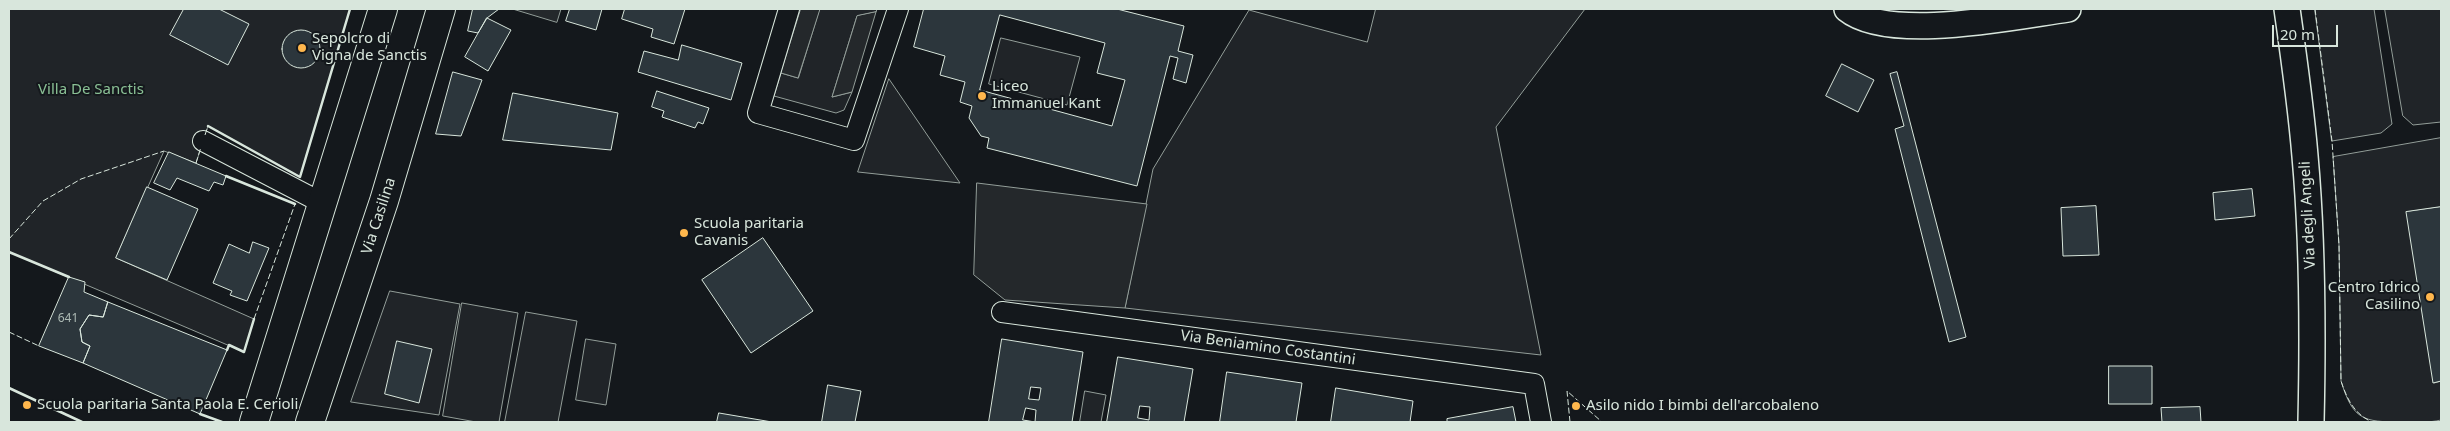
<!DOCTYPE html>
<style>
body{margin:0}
#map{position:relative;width:2450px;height:431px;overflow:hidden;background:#14181c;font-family:"Noto Sans",sans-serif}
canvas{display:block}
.frame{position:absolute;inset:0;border:10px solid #d8e6dc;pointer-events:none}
.scale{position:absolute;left:2272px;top:25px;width:66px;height:22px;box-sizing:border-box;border:2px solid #d8e6dc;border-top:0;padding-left:6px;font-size:15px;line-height:18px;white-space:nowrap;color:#d8e6dc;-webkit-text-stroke:4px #14181c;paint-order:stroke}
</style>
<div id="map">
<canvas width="2450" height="431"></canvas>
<div class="frame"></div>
<div class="scale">20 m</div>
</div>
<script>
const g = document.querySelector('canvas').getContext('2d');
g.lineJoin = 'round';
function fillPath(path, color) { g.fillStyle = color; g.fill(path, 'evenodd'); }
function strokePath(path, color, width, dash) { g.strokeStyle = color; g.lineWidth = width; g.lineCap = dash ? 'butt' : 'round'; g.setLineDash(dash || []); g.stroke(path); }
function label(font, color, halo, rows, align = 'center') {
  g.font = font + ' "Noto Sans",sans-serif'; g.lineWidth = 4; g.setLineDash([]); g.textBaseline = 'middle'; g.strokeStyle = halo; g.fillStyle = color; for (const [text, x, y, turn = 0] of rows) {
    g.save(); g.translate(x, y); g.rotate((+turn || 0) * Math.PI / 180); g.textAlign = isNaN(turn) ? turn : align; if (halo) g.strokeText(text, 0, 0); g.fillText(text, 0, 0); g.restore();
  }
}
const green = new Path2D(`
 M 9,9 L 350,9 L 300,177 L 208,126 L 196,163 L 164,151 L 116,258 L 254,319 L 244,352 L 9,252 Z
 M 820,9 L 877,9 L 876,12 L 857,16 L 832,97 L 852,92 L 844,110 L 836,113 L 774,96 L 781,73 L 798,78 Z
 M 1376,9 L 1585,9 L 1496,127 L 1541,355 L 1125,308 L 1153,169 L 1249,10 L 1367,42 Z
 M 2315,9 L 2374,9 L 2392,124 L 2381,133 L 2332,141 Z
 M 2385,9 L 2441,9 L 2441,122 L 2413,125 L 2403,116 Z
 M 1001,38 L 1080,57 L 1067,105 L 989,84 Z
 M 889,79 L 960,183 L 858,172 Z
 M 2441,138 L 2441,207 L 2407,212 L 2434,383 L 2441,381 L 2441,420 C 2428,423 2415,422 2402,422 C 2363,422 2353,420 2341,381 L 2339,245 L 2333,157 Z
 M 390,291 L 460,304 L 439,415 L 351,402 Z
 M 462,303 L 518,313 L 499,422 L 476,422 L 443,416 Z
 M 526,312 L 577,321 L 558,422 L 505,422 Z
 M 586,339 L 616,344 L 606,405 L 576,400 Z
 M 1085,391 L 1106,395 L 1101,422 L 1080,422 Z`);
fillPath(green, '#202428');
strokePath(green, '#939e99', 1);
const parking = new Path2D(`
 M 513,9 L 561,9 L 557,22 Z
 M 801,9 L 820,9 L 798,78 L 781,73 Z
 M 876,12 L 852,92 L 832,97 L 857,16 Z
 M 977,183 L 1147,204 L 1125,308 L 1005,300 L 974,275 Z`);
fillPath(parking, '#24282b');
strokePath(parking, '#939e99', 1);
const building = new Path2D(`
 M 184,9 L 219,9 L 249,24 L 228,65 L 170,35 Z
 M 473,9 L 499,9 L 487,18 L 478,33 L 468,31 Z
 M 570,9 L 602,9 L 596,30 L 566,21 Z
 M 625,9 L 685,9 L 674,44 L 651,37 L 653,29 L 622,19 Z
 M 924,9 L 1117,9 L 1184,26 L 1178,51 L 1193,55 L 1186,83 L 1173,79 L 1178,58 L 1170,56 L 1137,186 L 987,148 L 989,138 L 981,136 L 969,118 L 972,106 L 960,102 L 965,82 L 940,75 L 945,56 L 914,47 ZM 1000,15 L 1105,43 L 1097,73 L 1125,80 L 1112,126 L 980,90 Z
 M 487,18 L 511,30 L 488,71 L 465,57 Z
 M282 49a19 19 0 1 1 38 0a19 19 0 1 1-38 0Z
 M 682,45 L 742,63 L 731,100 L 638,72 L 644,51 L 678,60 Z
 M 1842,64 L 1874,80 L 1858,112 L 1826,96 Z
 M 453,72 L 482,80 L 461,136 L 436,134 Z
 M 1897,72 L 1966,337 L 1949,342 L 1895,129 L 1904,126 L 1890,74 Z
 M 657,91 L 709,108 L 703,124 L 698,122 L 695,128 L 662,117 L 664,111 L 652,107 Z
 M 513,93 L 618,113 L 611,150 L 503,140 Z
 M 169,152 L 226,176 L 223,185 L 214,182 L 209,191 L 177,178 L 170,190 L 154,183 Z
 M 147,187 L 198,209 L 167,280 L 116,258 Z
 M 2252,189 L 2255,216 L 2215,220 L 2213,193 Z
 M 2096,206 L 2099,255 L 2063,256 L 2061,208 Z
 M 2441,207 L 2441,381 L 2433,383 L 2406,212 Z
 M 763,238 L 813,311 L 751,353 L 702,280 Z
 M 253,242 L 269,248 L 247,301 L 230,295 L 232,291 L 213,283 L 229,244 L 249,253 Z
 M 69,277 L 85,282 L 84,292 L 108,302 L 103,317 L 89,315 L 80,329 L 82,342 L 90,346 L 83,363 L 39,346 Z
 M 108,302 L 227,350 L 200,414 L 83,363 L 90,346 L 82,342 L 80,329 L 89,315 L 103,317 Z
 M 1002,339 L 1083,352 L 1072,422 L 989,422 ZM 1031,387 L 1041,388 L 1039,400 L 1029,399 ZM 1026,408 L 1036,410 L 1035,422 L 1023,420 Z
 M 397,341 L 432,349 L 419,403 L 385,394 Z
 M 1118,357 L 1193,369 L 1184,422 L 1107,422 ZM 1140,406 L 1150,407 L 1149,420 L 1138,418 Z
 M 2109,366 L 2152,366 L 2152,404 L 2109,404 Z
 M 1227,372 L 1302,383 L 1296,422 L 1220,422 Z
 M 828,385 L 861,391 L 855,422 L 822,422 Z
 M 1336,388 L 1413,401 L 1410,422 L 1331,422 Z
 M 1513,407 L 1516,422 L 1447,422 L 1447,419 Z
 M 2200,407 L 2201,422 L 2162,422 L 2161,408 Z
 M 719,413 L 772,422 L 717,422 Z`);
fillPath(building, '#2c363c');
strokePath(building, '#d8e6dc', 1);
const minor = new Path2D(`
 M 789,9 L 758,113 L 854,140 L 898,9
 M 203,141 L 324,204
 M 1002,312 L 1534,384 L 1541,422`);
const tertiary = new Path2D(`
 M 1847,9 C 1889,43 2016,16 2068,9
 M 2287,9 C 2294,58 2301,107 2305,156 C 2313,245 2313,334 2311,422`);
const secondary = new Path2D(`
 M 254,422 L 383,9
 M 310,422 L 384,201 L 441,9`);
strokePath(minor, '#d8e6dc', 22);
strokePath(tertiary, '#d8e6dc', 28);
strokePath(secondary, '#d8e6dc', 30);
strokePath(minor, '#14181c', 20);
strokePath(tertiary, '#14181c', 25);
strokePath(secondary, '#14181c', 28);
strokePath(new Path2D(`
 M 2315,9 L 2332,141 L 2339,245 L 2341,381 C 2347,399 2354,414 2372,422
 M 205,135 L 208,126
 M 196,163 L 201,147
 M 9,239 L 43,201 L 81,179 L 164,151
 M 254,319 L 295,204
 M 9,332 L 39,346
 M 1570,422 L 1567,391 L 1602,422 L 1622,422`), '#d8e6dc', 1, [6, 2.5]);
strokePath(new Path2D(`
 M 208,126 L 300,177 L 350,9
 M 226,176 L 295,204
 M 9,252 L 69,277
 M 227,350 L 229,345 L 244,352 L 254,319
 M 9,388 L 82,422
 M 200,414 L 222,422`), '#d8e6dc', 2.5);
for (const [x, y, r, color] of [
 [302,48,5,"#ffb74d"],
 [982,96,5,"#ffb74d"],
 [684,233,5,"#ffb74d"],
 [2430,297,5,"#ffb74d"],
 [27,405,5,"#ffb74d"],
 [1576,406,5,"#ffb74d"]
]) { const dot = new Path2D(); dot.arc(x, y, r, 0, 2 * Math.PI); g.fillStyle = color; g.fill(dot); strokePath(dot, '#14181c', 2); }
label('12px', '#adbab4', null, [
 ["641",68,319]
]);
label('15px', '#d8e6dc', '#14181c', [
 ["Sepolcro di",312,39],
 ["Vigna de Sanctis",312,56],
 ["Liceo",992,87],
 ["Immanuel Kant",992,104],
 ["Scuola paritaria",694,224],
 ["Cavanis",694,241],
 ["Centro Idrico",2420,288,"right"],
 ["Casilino",2420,305,"right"],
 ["Scuola paritaria Santa Paola E. Cerioli",37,405],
 ["Asilo nido I bimbi dell'arcobaleno",1586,406]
], 'left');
label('15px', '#8ac095', '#14181c', [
 ["Villa De Sanctis",91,90]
]);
label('15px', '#d8e6dc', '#14181c', [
 ["Via degli Angeli",2308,215,-93],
 ["Via Casilina",379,216,-72],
 ["Via Beniamino Costantini",1268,348,8]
]);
</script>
